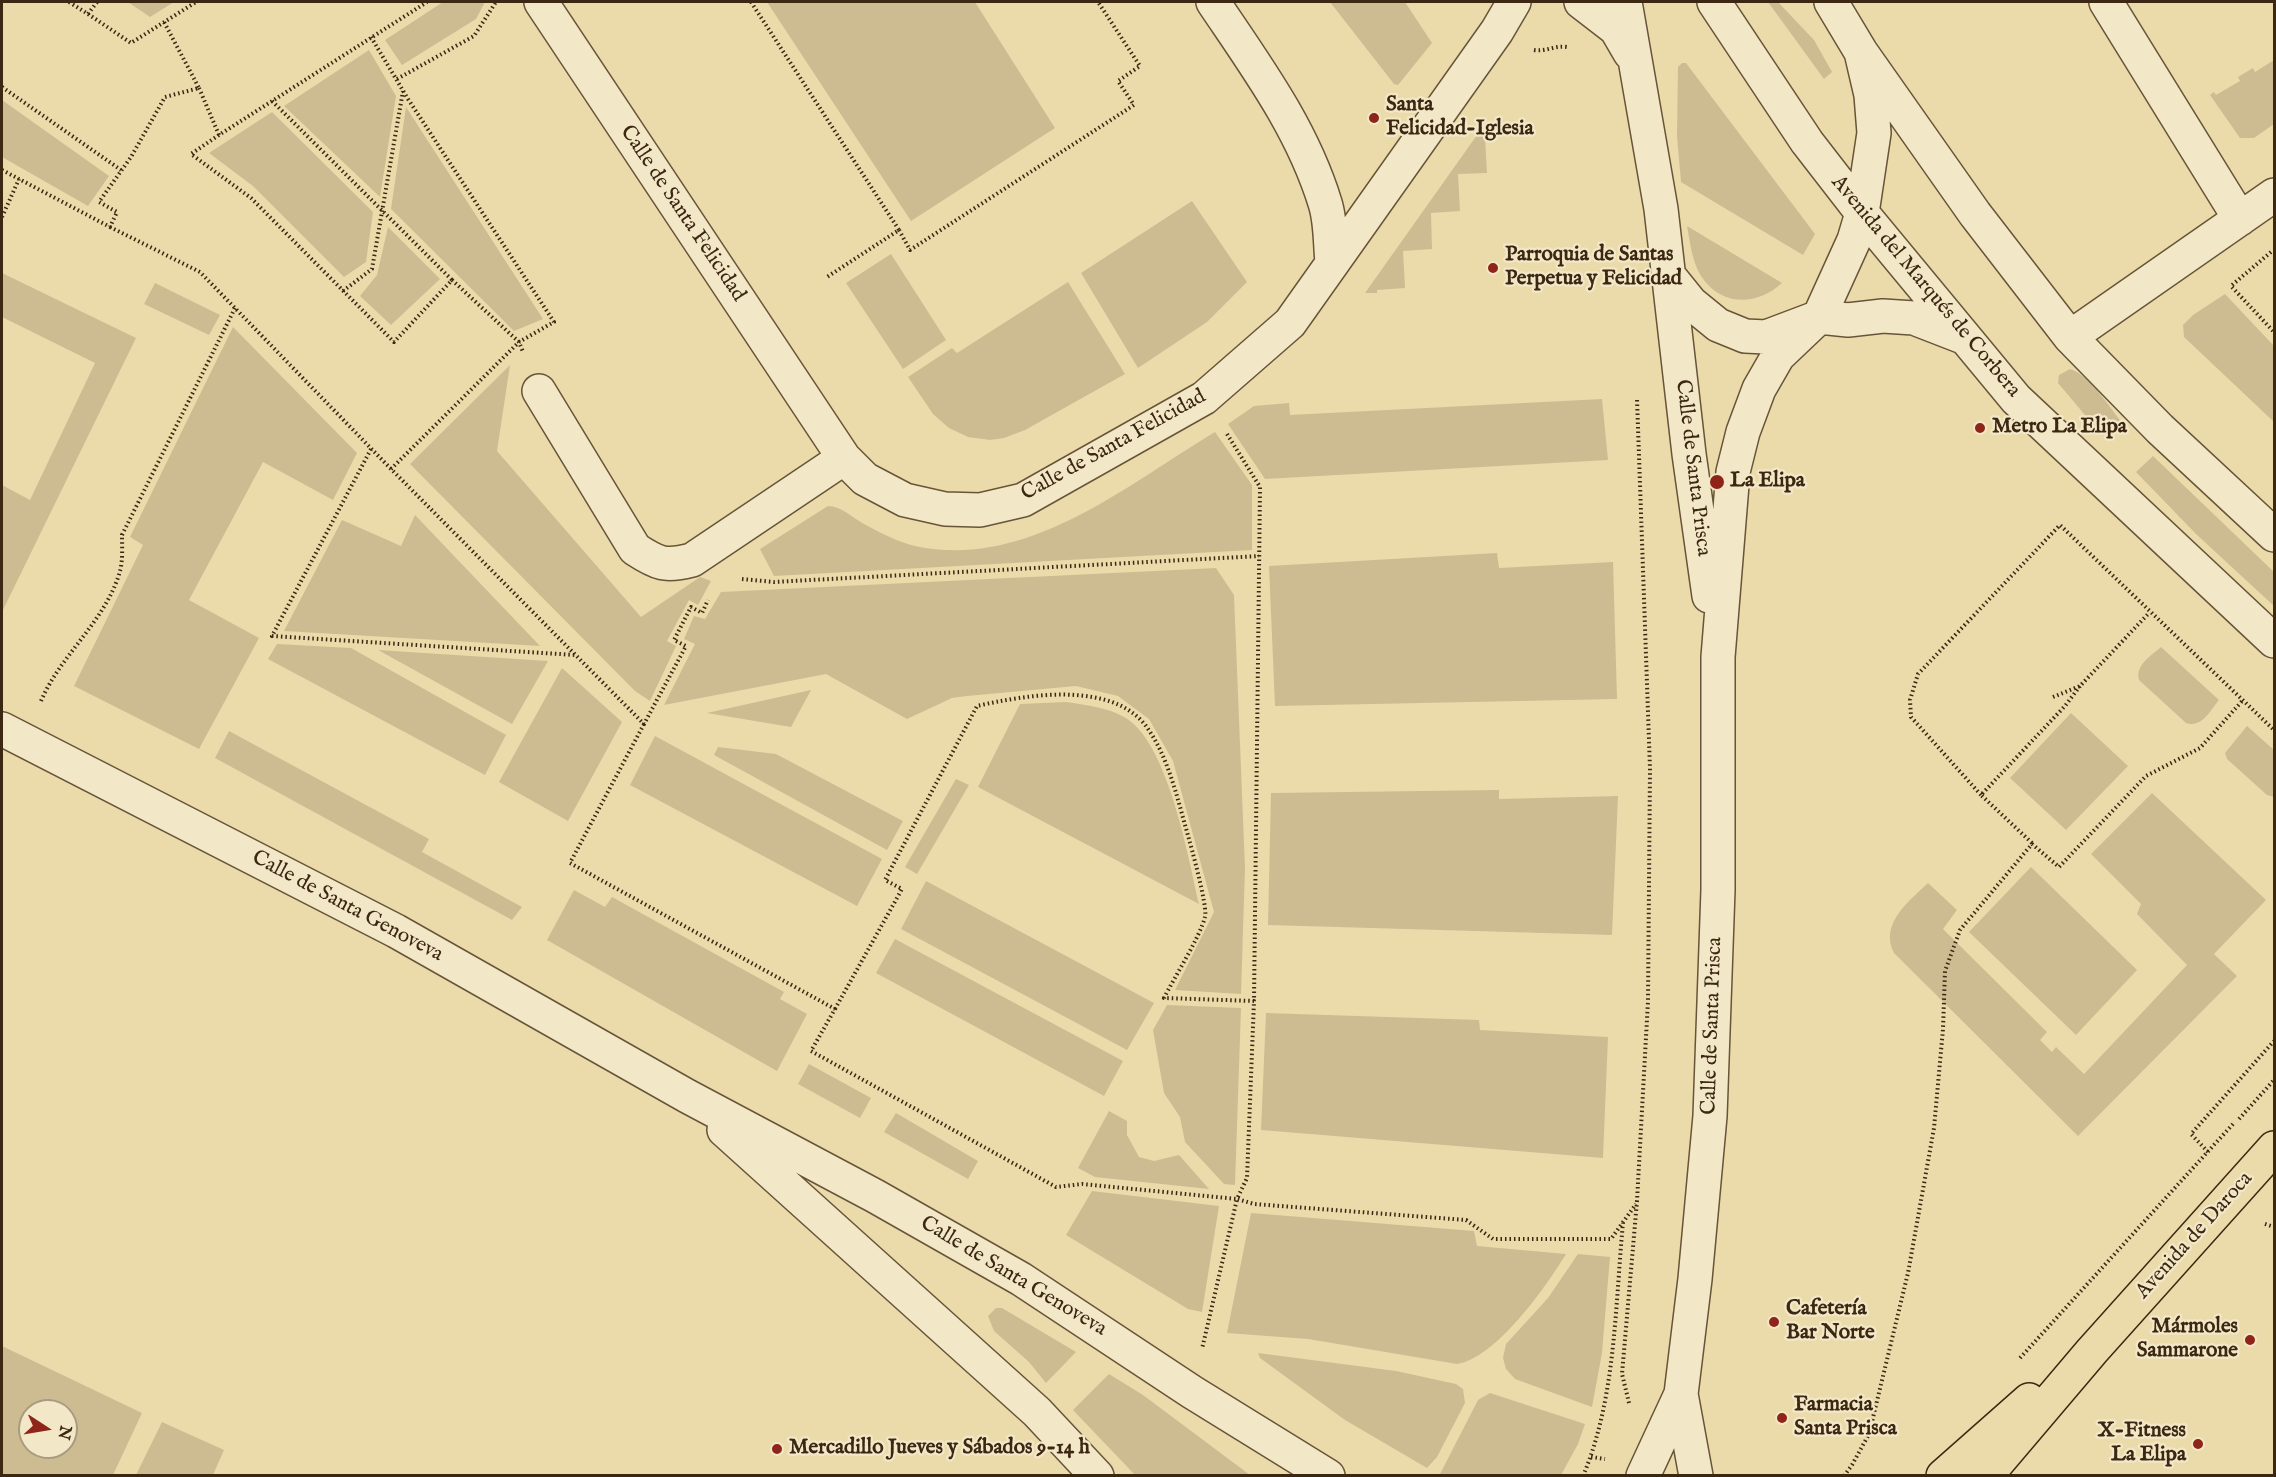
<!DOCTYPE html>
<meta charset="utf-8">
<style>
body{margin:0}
#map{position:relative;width:2276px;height:1477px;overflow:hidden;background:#ebdbab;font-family:"IM FELL English",serif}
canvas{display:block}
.frame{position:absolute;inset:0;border:3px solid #3c2712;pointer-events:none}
.north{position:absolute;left:18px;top:1399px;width:60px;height:60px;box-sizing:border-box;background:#f2e8c8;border:2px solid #a99b7f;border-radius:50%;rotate:102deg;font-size:16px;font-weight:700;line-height:24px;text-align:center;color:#3c2712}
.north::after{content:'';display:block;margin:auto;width:21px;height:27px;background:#8f2418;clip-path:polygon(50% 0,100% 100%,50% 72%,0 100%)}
</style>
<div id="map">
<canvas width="2276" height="1477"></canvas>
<div class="frame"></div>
<div class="north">N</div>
</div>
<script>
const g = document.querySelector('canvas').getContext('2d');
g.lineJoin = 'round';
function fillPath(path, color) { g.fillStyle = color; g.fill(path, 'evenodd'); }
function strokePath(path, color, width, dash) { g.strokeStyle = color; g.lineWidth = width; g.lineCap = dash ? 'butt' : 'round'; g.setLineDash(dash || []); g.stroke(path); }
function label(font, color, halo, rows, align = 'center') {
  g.font = font + ' "IM FELL English",serif'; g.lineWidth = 4.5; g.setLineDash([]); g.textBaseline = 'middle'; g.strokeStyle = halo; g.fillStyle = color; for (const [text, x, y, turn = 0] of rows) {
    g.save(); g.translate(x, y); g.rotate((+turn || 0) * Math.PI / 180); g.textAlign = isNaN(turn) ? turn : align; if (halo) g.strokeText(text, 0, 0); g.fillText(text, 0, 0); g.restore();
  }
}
fillPath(new Path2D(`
 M 128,2 L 174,2 L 150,17 Z
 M 443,2 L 485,2 L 476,19 L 402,65 L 385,40 Z
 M 767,2 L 975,2 L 1055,128 L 911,221 Z
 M 1330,2 L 1405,2 L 1432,43 L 1398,85 L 1394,84 Z
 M 1768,2 L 1778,2 L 1814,40 L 1832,72 L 1824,79 Z
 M 369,50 L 396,96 L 380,197 L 284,106 Z
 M 2274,60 L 2274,124 L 2254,138 L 2240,138 L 2210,95 L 2214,92 L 2216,95 L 2240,81 L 2238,77 L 2253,68 L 2255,72 Z
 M 1682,63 L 1686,63 L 1815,234 L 1803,255 L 1681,182 L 1677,136 L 1678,67 Z
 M 2,100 L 109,176 L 88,206 L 2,157 Z
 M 406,107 L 543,319 L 514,331 L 391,209 Z
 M 272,112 L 373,212 L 366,262 L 344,277 L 253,186 L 209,153 Z
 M 1513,125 L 1515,135 L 1485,137 L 1487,173 L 1458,174 L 1460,211 L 1431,213 L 1432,249 L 1403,251 L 1405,288 L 1377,290 L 1377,293 L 1365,293 L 1482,128 Z
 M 1192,201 L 1247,282 L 1207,322 L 1138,368 L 1081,273 Z
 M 1687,226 L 1782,283 C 1757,306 1721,307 1701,276 C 1692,262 1690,242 1687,226 Z
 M 388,227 L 440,279 L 391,325 L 360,296 L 377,275 Z
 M 891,254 L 946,340 L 903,369 L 846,283 Z
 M 2,273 L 136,338 L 2,612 L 2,485 L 30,500 L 95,363 L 2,317 Z
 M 1068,282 L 1125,374 L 1025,430 L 1004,438 L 990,440 L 968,437 L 949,428 L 933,414 L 908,377 L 952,348 L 957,353 Z
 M 155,283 L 220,315 L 209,335 L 144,304 Z
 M 2225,294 L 2274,346 L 2274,422 L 2184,337 L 2183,325 L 2193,315 Z
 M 233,327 L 357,453 L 333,500 L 263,462 L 189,600 L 259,638 L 199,749 L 74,686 L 143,545 L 130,537 Z
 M 510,365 L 497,451 L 641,617 L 700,577 L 711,581 L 698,605 L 689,600 L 667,641 L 676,646 L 650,701 L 635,691 L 410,464 Z
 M 2070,369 C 2090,375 2113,412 2126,428 L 2101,434 L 2058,383 L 2059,375 Z
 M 1602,399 L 1608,460 L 1265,479 L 1228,424 L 1254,406 L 1289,403 L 1290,415 Z
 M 1215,432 L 1252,485 L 1252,550 L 774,576 L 760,549 L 828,506 C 841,506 853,518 864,524 C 879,532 898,542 915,546 C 1027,570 1125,486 1215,432 Z
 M 2153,456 L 2274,572 L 2274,606 L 2196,534 L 2136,472 Z
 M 415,515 L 540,646 L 284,631 L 342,520 L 401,546 Z
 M 1497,553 L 1499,568 L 1613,562 L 1617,699 L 1275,706 L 1269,566 Z
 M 1216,568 L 1234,595 L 1245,868 L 1241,994 L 1175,990 L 1214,912 L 1173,761 L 1149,719 L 1118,696 L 1076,686 L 967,696 L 952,698 L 907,719 L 826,674 L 664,705 L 695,644 L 684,639 L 694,616 L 705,619 L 721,592 Z
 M 277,644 L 351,648 L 506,735 L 485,775 L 268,659 Z
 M 2161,647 L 2219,700 C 2210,711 2202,728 2186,723 L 2139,680 C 2135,665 2151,656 2161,647 Z
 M 378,650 L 548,661 L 512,724 Z
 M 562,668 L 622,722 L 568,821 L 499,782 Z
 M 811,690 L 791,727 L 707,713 Z
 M 1066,702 C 1086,705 1106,707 1124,717 C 1168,741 1188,857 1199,904 L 978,787 L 1020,704 Z
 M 2071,713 L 2128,766 L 2066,830 L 2010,778 Z
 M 2247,726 L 2274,750 L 2274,797 L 2267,795 L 2227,759 L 2225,753 Z
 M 229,731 L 429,839 L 422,852 L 522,907 L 512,920 L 215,758 Z
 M 655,736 L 882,859 L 857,906 L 630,785 Z
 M 718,747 L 776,754 L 903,821 L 887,850 L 714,755 Z
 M 956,779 L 969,785 L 917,874 L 905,867 Z
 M 1499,790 L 1499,799 L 1618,796 L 1612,935 L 1268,925 L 1271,793 Z
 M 2152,793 L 2266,900 L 2214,954 L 2237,976 L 2078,1136 L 1894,953 C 1879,924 1909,901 1928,883 L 1957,910 L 1943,929 L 2047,1032 L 2040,1040 L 2052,1052 L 2056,1047 L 2084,1074 L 2187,965 L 2137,914 L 2141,904 L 2091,854 Z
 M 2031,867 L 2137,970 L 2076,1035 L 1969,932 Z
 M 926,881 L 1154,1003 L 1127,1050 L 901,929 Z
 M 574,890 L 605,907 L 612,897 L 784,992 L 780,999 L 807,1014 L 777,1071 L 547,940 Z
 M 895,939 L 1123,1061 L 1104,1096 L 876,973 Z
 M 1167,1005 L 1241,1008 L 1235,1185 L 1224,1184 L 1185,1142 L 1180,1117 L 1164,1093 L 1153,1030 Z
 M 1266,1013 L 1479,1020 L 1480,1030 L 1608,1037 L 1603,1158 L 1261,1130 Z
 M 809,1064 L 871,1098 L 860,1118 L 798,1084 Z
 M 1109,1111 L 1127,1121 L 1127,1135 L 1139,1157 L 1154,1161 L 1179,1155 L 1209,1189 L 1095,1177 L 1078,1168 Z
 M 896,1113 L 978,1161 L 968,1179 L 884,1132 Z
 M 1092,1191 L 1219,1206 L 1202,1312 L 1188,1309 L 1066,1235 Z
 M 1251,1213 L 1474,1231 L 1477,1246 L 1566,1254 C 1546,1287 1496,1358 1457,1364 L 1308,1339 L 1227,1333 Z
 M 1578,1254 L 1610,1257 L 1602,1353 L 1592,1407 L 1515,1379 L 1506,1369 L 1503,1358 L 1506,1344 L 1548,1298 Z
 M 996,1308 L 1002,1308 L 1076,1352 L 1046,1383 L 1029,1362 L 994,1331 L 988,1316 Z
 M 2,1346 L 142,1413 L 113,1475 L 2,1475 ZM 30,1411 L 66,1411 L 66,1447 L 30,1447 Z
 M 1258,1353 L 1396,1371 L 1456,1384 L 1463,1389 L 1465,1403 L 1437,1457 L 1427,1468 L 1345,1420 L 1260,1358 Z
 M 1109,1374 L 1143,1395 L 1250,1475 L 1135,1475 L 1073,1410 Z
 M 1490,1393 L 1585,1424 L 1578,1444 L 1561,1475 L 1440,1474 L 1478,1400 Z
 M 162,1422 L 224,1450 L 213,1475 L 136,1475 Z`), '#cdbc91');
const minor = new Path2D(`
 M 541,2 L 844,458 L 865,479 L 905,500 L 945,509 L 980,510 L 1023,500 L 1204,398 L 1290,323 L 1497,31 L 1514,2
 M 1213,2 C 1256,66 1302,128 1325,203 C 1331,221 1330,243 1332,262
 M 1581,2 L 1616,29 L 1630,53
 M 1625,2 L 1661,209 L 1689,454 L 1709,596
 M 1714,2 L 1807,142 L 1862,213 L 2016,399 L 2274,641
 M 1831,2 L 1861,52 L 1975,214 L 2070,337 L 2160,429 L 2274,535
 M 2106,2 L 2240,219
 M 1670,277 L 1691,303 L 1718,325 L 1745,336 L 1766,337 L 1819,317 L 1848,320 L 1883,316 L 1914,318 L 1963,337
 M 2070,337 L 2274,195
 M 539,391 L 635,549 C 658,564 665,567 692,560 L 844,458
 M 2,729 L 396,931 L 687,1096 L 875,1196 L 1021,1279 L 1192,1392 L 1328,1476
 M 724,1130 L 1037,1412 L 1097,1476
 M 1643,1476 L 1681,1394
 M 1696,1476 L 1681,1394 L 1695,1279 L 1710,1116 L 1718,890 L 1718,657 L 1733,472 L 1743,432 L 1759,389 L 1778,356 L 1819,317 L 1854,240 L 1862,213 L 1874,133 L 1871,95 L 1861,52`);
const major = new Path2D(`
 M 1943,1476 L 2029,1400
 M 1986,1476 L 2092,1351 L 2274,1148`);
strokePath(minor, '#685438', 36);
strokePath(major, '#3c2712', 36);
strokePath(new Path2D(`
 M 69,2 L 88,14 L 97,2
 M 751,2 L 899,230 L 827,277
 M 88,14 L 131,43 L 196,2
 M 371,37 L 408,99 L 554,322 L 519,342 L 391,469
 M 1534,50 C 1546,52 1555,45 1567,47
 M 397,79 L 474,36 L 496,2
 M 2,87 L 121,170
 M 199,88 L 219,135 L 427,2
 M 272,101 L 452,280
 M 219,135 L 191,154 L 251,198 L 394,342 L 452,280 L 519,342 L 523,352
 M 2,170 L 110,227 L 117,212 L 99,202 L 131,157 L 165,97 L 199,88 L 164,22
 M 2,217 L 19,179
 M 110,227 L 200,272 L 391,469 L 644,724 L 686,646 L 674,640 L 691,607 L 702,613 L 708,600
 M 899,230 L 910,250 L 1134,105 L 1118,81 L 1140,66 L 1098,2
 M 2271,252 L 2231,286 L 2274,332
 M 343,291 L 372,269 L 403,91
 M 1227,434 L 1260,487 L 1254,1001
 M 371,449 L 272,636 L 575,655
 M 742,579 L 774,582 L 1259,556
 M 2053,697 L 2080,686 L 2149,613
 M 41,701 C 61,654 106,621 120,571 C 123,560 122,546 122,535 L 235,308
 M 644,724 L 570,863 L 835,1009 L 811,1051 L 1056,1187 L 1082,1184 L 1237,1199 L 1202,1349
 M 1981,795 L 1911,717 L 1910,700 L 1918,674 L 2060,525 L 2274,730
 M 2032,843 L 1981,795 L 2065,706 L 2080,686
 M 835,1009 L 902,889 L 885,880 L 977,706 C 1025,695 1111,680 1146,726 C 1168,756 1177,797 1187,832 C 1191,846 1208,907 1205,917 C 1199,939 1175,976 1164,998 L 1254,1001 L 1247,1178 L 1237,1199 L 1254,1204 L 1466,1220 L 1493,1239 L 1611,1239 L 1636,1204
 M 2239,1119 L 2274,1080
 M 2208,1152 L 2191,1134 L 2274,1041
 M 2265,1224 L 2274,1227
 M 2020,1358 L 2233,1124
 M 1629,1403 L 1622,1374 L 1637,1201 L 1648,1001 L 1650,769 L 1637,399
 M 1591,1457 L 1605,1459
 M 1583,1476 C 1616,1398 1615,1306 1623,1223
 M 1844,1476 L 1852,1465 L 1869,1434 L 1908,1273 L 1934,1128 L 1943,1029 L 1945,971 L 1960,930 L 2032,844 L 2059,867 L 2146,776 L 2200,748 L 2243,700`), '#3c2712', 4, [1.5, 3]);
strokePath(minor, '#f2e8c8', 33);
strokePath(major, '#ebdbab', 33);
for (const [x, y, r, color] of [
 [1374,118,6,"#8f2418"],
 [1493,268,6,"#8f2418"],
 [1980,428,6,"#8f2418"],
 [1717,482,8,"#8f2418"],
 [1774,1322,6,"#8f2418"],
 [2250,1340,6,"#8f2418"],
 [1782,1418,6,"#8f2418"],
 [2198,1444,6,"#8f2418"],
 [777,1449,6,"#8f2418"]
]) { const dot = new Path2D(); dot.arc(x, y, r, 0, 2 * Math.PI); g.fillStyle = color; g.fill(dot); strokePath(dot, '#f2e8c8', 2); }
label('bold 21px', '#3c2712', '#f2e8c8', [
 ["Santa",1386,106],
 ["Felicidad-Iglesia",1386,130],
 ["Parroquia de Santas",1505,256],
 ["Perpetua y Felicidad",1505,280],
 ["Metro La Elipa",1992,428],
 ["La Elipa",1730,482],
 ["Cafetería",1786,1310],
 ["Bar Norte",1786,1334],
 ["Mármoles",2238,1328,"right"],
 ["Sammarone",2238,1352,"right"],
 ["Farmacia",1794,1406],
 ["Santa Prisca",1794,1430],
 ["X-Fitness",2186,1432,"right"],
 ["La Elipa",2186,1456,"right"],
 ["Mercadillo Jueves y Sábados 9-14 h",789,1449]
], 'left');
label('21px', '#3c2712', '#f2e8c8', [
 ["Calle de Santa Felicidad",682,214,56],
 ["Avenida del Marqués de Corbera",1925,287,50],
 ["Calle de Santa Felicidad",1114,446,-29],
 ["Calle de Santa Prisca",1692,468,83],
 ["Calle de Santa Genoveva",347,907,28],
 ["Calle de Santa Prisca",1713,1026,-88],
 ["Avenida de Daroca",2195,1236,-48],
 ["Calle de Santa Genoveva",1013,1277,31]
]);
</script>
